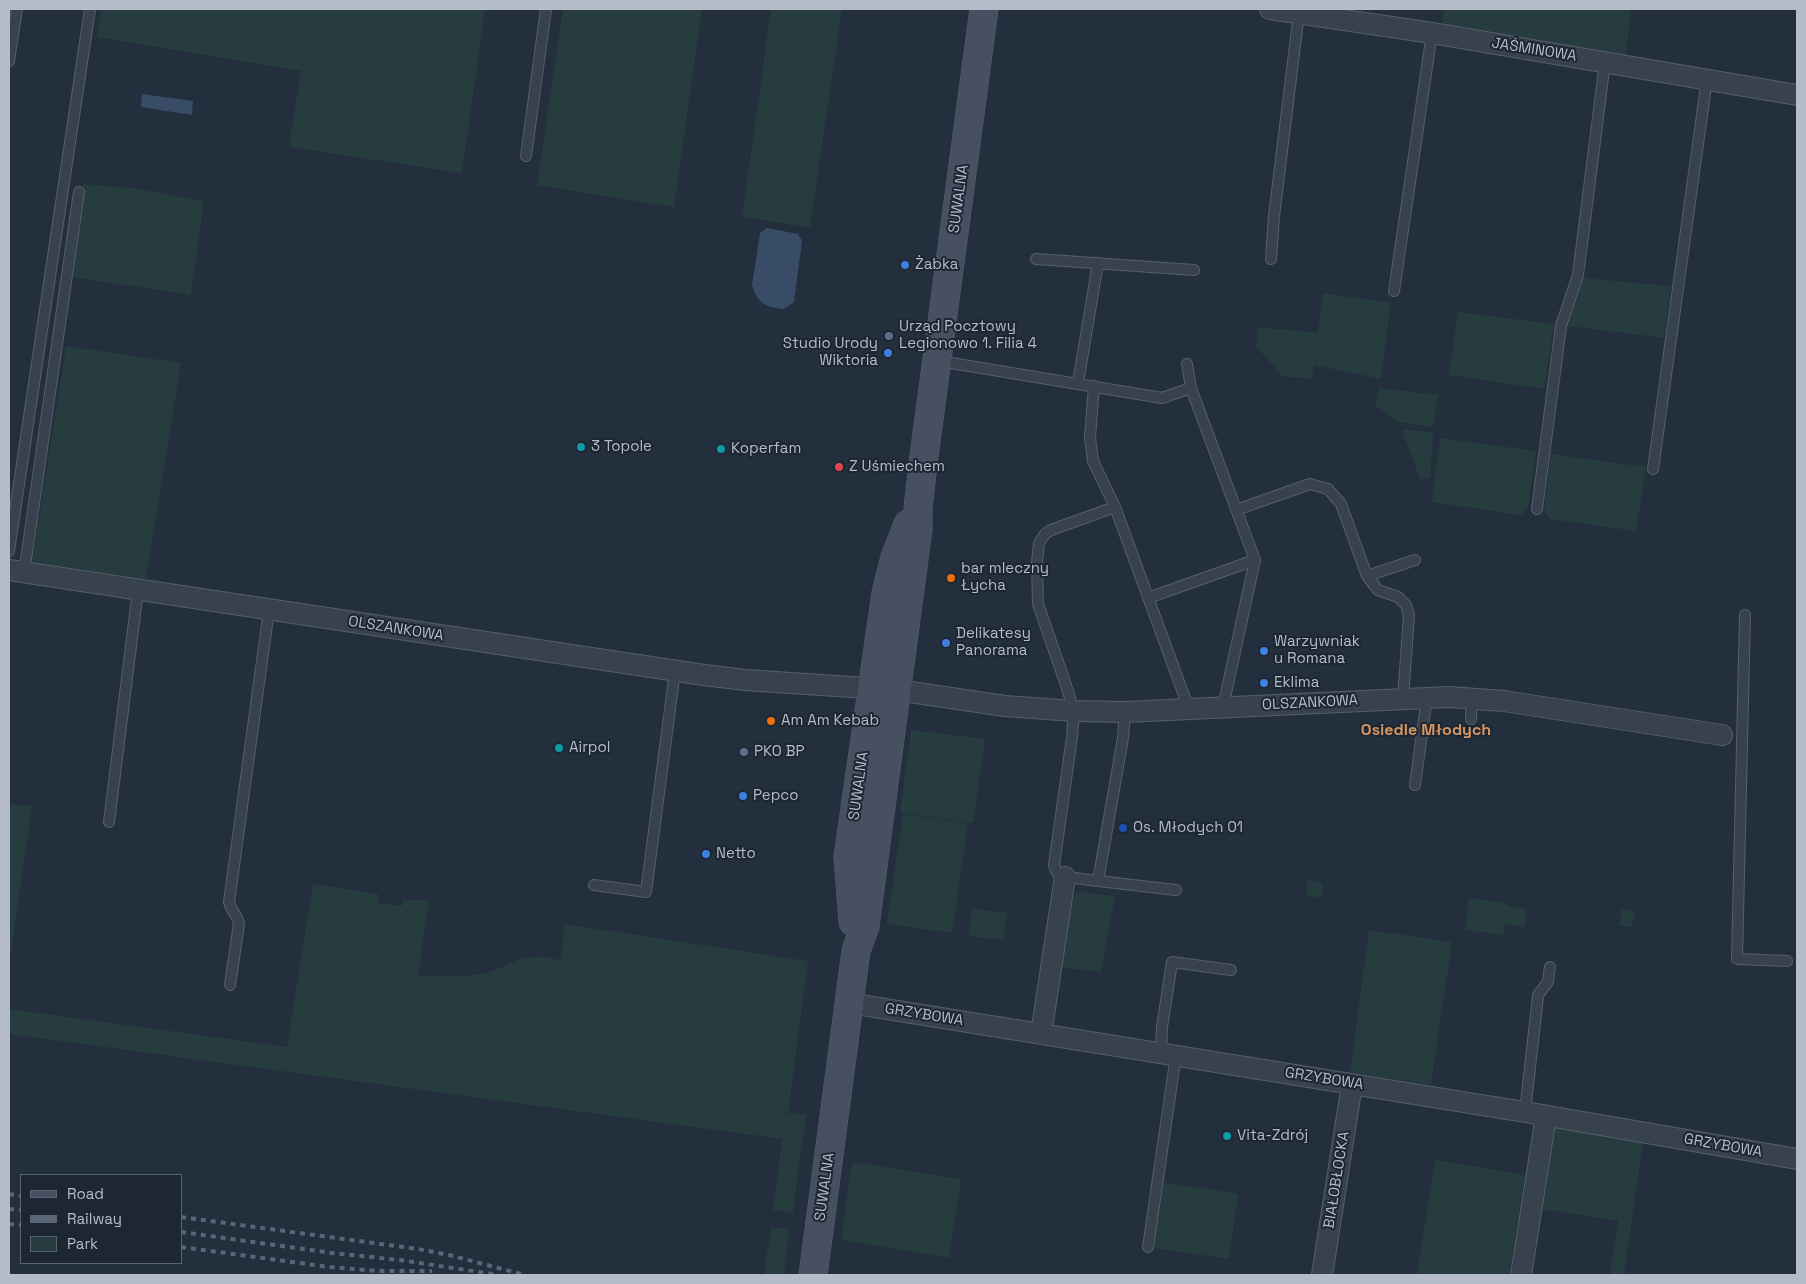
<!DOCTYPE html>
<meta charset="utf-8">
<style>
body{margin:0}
#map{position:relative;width:1806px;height:1284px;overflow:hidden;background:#242f3e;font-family:"Space Grotesk",sans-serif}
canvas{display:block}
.frame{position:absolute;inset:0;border:10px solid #b4bcc9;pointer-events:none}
.legend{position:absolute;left:20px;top:1174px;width:162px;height:90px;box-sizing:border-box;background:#1d2633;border:1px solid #59626f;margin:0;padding:6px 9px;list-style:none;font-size:15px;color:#b4bcc9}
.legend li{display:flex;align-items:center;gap:10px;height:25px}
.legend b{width:25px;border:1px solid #59626f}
</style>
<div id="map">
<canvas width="1806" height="1284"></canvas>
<div class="frame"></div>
<ul class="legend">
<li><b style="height:6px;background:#465061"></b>Road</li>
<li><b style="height:6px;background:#5a6575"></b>Railway</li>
<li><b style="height:14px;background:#263c3f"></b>Park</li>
</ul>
</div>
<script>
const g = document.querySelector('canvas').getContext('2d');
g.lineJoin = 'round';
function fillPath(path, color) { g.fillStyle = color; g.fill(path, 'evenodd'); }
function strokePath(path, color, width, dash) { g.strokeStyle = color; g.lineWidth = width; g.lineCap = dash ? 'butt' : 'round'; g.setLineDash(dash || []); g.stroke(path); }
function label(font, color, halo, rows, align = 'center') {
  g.font = font + ' "Space Grotesk",sans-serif'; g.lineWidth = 4; g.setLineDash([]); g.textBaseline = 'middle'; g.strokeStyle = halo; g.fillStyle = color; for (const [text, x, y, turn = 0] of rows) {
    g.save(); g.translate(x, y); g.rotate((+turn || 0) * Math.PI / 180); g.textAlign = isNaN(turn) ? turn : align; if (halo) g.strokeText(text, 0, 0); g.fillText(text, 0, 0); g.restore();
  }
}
fillPath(new Path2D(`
 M 101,9 L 485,9 L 462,173 L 289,147 L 301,71 L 97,37 Z
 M 563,9 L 702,9 L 674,207 L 537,185 Z
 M 771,9 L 842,9 L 810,227 L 742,217 Z
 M 1444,9 L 1631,9 L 1626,56 L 1442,23 Z
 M 83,184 L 132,188 L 204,201 L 191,295 L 72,277 Z
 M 1583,278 L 1671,286 L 1664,338 L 1568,326 Z
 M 1323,293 L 1391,303 L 1381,379 L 1314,365 L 1312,379 L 1282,376 L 1256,346 L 1258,327 L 1318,333 Z
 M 1458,312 L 1554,324 L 1544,389 L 1449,375 Z
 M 66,346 L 181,363 L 146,579 L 32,562 Z
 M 1379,388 L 1438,395 L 1433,427 L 1399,422 L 1375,405 Z
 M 1402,429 L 1433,433 L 1430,477 L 1420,479 Z
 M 1440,438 L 1536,451 L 1528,509 L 1520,515 L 1432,502 Z
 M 1551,454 L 1646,467 L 1636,531 L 1550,519 L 1544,511 Z
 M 911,730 L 985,739 L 973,823 L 900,813 Z
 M 9,804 L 32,806 L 9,965 Z
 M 903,814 L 968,823 L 952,933 L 887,924 Z
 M 1308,880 L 1323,883 L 1321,898 L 1306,895 Z
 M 313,884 L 378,894 L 378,903 L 402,906 L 403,899 L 429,901 L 418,975 C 441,976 463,978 485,973 C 498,970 506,964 518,960 C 532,954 546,957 560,960 L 565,924 L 808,961 L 788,1113 L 806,1115 L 793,1212 L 773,1210 L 782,1139 L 9,1034 L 9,1009 L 287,1047 Z
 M 1079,892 L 1115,896 L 1101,972 L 1059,967 L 1070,899 Z
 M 1469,898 L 1507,903 L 1507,906 L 1527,909 L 1524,927 L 1505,924 L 1503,935 L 1465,930 Z
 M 972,909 L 1007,913 L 1003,940 L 969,936 Z
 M 1622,909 L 1635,911 L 1632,927 L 1619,925 Z
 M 1369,930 L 1452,942 L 1431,1085 L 1350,1072 Z
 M 1553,1125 L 1643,1142 L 1624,1275 L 1610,1275 L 1618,1221 L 1541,1209 Z
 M 1435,1160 L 1525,1175 L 1509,1275 L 1417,1275 Z
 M 852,1162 L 961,1179 L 949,1258 L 841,1240 Z
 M 1163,1182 L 1238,1194 L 1229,1259 L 1154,1248 Z
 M 771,1227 L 786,1229 L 789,1232 L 784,1275 L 764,1275 Z`), '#263c3f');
fillPath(new Path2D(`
 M 142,94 L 193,101 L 192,115 L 141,107 Z
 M 767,228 L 798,234 L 802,241 L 794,302 L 784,309 C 766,307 758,305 752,285 L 760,233 Z`), '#394c67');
const lane = new Path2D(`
 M 9,61 L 17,9
 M 526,156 L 546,9
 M 1036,259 L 1194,270
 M 1271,259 L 1274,216 L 1299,13
 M 1394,291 L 1432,33
 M 939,361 L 1162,398 L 1191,388
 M 1187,364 L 1191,388 L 1255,560 L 1223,707
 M 1078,383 L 1098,263
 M 1094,386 L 1090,437 L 1093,461 L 1115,507 L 1189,709
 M 1653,469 L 1707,79
 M 1115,507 L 1051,530 L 1045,534 L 1039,543 L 1037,563 L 1038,604 L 1066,685 L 1074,711 L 1072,737 L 1054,865 L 1056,871 L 1060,876 L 1098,881 L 1123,738 L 1125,712
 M 1537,509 L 1561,326 L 1578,275 L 1605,62
 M 1236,510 L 1310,484 L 1328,489 L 1341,504 L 1367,576 L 1378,590 L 1398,597 L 1406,605 L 1409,615 L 1403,698
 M 9,551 L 90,9
 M 24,573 L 79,192
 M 1367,576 L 1415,560
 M 1148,598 L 1255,560
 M 1745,615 L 1737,959 L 1787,961
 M 1471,719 L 1472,699
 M 1415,785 L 1427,697
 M 109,822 L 138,590
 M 1098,881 L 1176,890
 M 594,885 L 646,892 L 675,671
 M 230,985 L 239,924 C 238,916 231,911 229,902 L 269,610
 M 1161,1053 L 1162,1027 L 1172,962 L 1231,970
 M 1525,1112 L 1538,996 C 1540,990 1546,987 1548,981 C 1549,977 1549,971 1550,967
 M 1148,1247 L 1176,1055`);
const street = new Path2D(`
 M 1270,9 L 1432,33 L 1797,95
 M 9,570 L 704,675 L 745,680 L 897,690 L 1005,706 L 1074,711 L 1125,712 L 1449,697 L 1504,701 L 1722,735
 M 849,1003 L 1525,1112 L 1797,1159
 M 1041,1034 L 1065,877
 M 1322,1275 L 1352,1084
 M 1521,1275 L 1546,1116`);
const secondary = new Path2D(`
 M 853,922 L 848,857 L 886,593 L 895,557 L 908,524
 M 813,1275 L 856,951 L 865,926 L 918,529 L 918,508 L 924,456 L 984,9`);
strokePath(lane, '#565f6c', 12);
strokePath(street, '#565f6c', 22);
strokePath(secondary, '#565f6c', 29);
strokePath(lane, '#38414e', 10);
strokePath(street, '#38414e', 20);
strokePath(secondary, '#465061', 28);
strokePath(new Path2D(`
 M 9,1194 L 21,1196
 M 9,1209 L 21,1210
 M 181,1217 L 418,1249 L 449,1255 L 525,1275
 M 9,1224 L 21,1225
 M 181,1232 L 332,1253 L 400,1260 L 499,1275
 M 181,1247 L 329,1267 L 378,1271 L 432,1271`), '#5a6575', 4, [5, 5]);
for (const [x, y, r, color] of [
 [905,265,5,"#3f7fe0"],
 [889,336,5,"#5c6f8a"],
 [888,353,5,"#3f7fe0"],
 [581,447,5,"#0f9aa8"],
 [721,449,5,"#0f9aa8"],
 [839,467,5,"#e0444e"],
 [951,578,5,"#e8710a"],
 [946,643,5,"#3f7fe0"],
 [1264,651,5,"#3f7fe0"],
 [1264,683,5,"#3f7fe0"],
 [771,721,5,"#e8710a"],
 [559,748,5,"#0f9aa8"],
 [744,752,5,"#5c6f8a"],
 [743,796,5,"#3f7fe0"],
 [1123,828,5,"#1a4fb4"],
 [706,854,5,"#3f7fe0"],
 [1227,1136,5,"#0f9aa8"]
]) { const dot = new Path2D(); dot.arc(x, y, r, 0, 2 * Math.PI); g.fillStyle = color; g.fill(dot); strokePath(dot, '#1d2633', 2); }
label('15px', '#b4bcc9', '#1d2633', [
 ["JAŚMINOWA",1534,50,9],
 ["SUWALNA",959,199,-82],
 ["OLSZANKOWA",396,629,9],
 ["OLSZANKOWA",1310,703,-3],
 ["SUWALNA",859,786,-82],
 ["GRZYBOWA",924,1015,9],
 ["GRZYBOWA",1324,1079,9],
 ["GRZYBOWA",1723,1146,10],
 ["BIAŁOBŁOCKA",1337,1180,-81],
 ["SUWALNA",825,1187,-82]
]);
label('15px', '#b4bcc9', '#1d2633', [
 ["Żabka",915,265],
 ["Urząd Pocztowy",899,327],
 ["Legionowo 1. Filia 4",899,344],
 ["Studio Urody",878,344,"right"],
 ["Wiktoria",878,361,"right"],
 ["3 Topole",591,447],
 ["Koperfam",731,449],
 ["Z Uśmiechem",849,467],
 ["bar mleczny",961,569],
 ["Łycha",961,586],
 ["Delikatesy",956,634],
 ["Panorama",956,651],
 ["Warzywniak",1274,642],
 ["u Romana",1274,659],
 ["Eklima",1274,683],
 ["Am Am Kebab",781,721],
 ["Airpol",569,748],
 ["PKO BP",754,752],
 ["Pepco",753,796],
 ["Os. Młodych 01",1133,828],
 ["Netto",716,854],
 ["Vita-Zdrój",1237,1136]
], 'left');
label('bold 16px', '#d59563', '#1d2633', [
 ["Osiedle Młodych",1426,731]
]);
</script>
